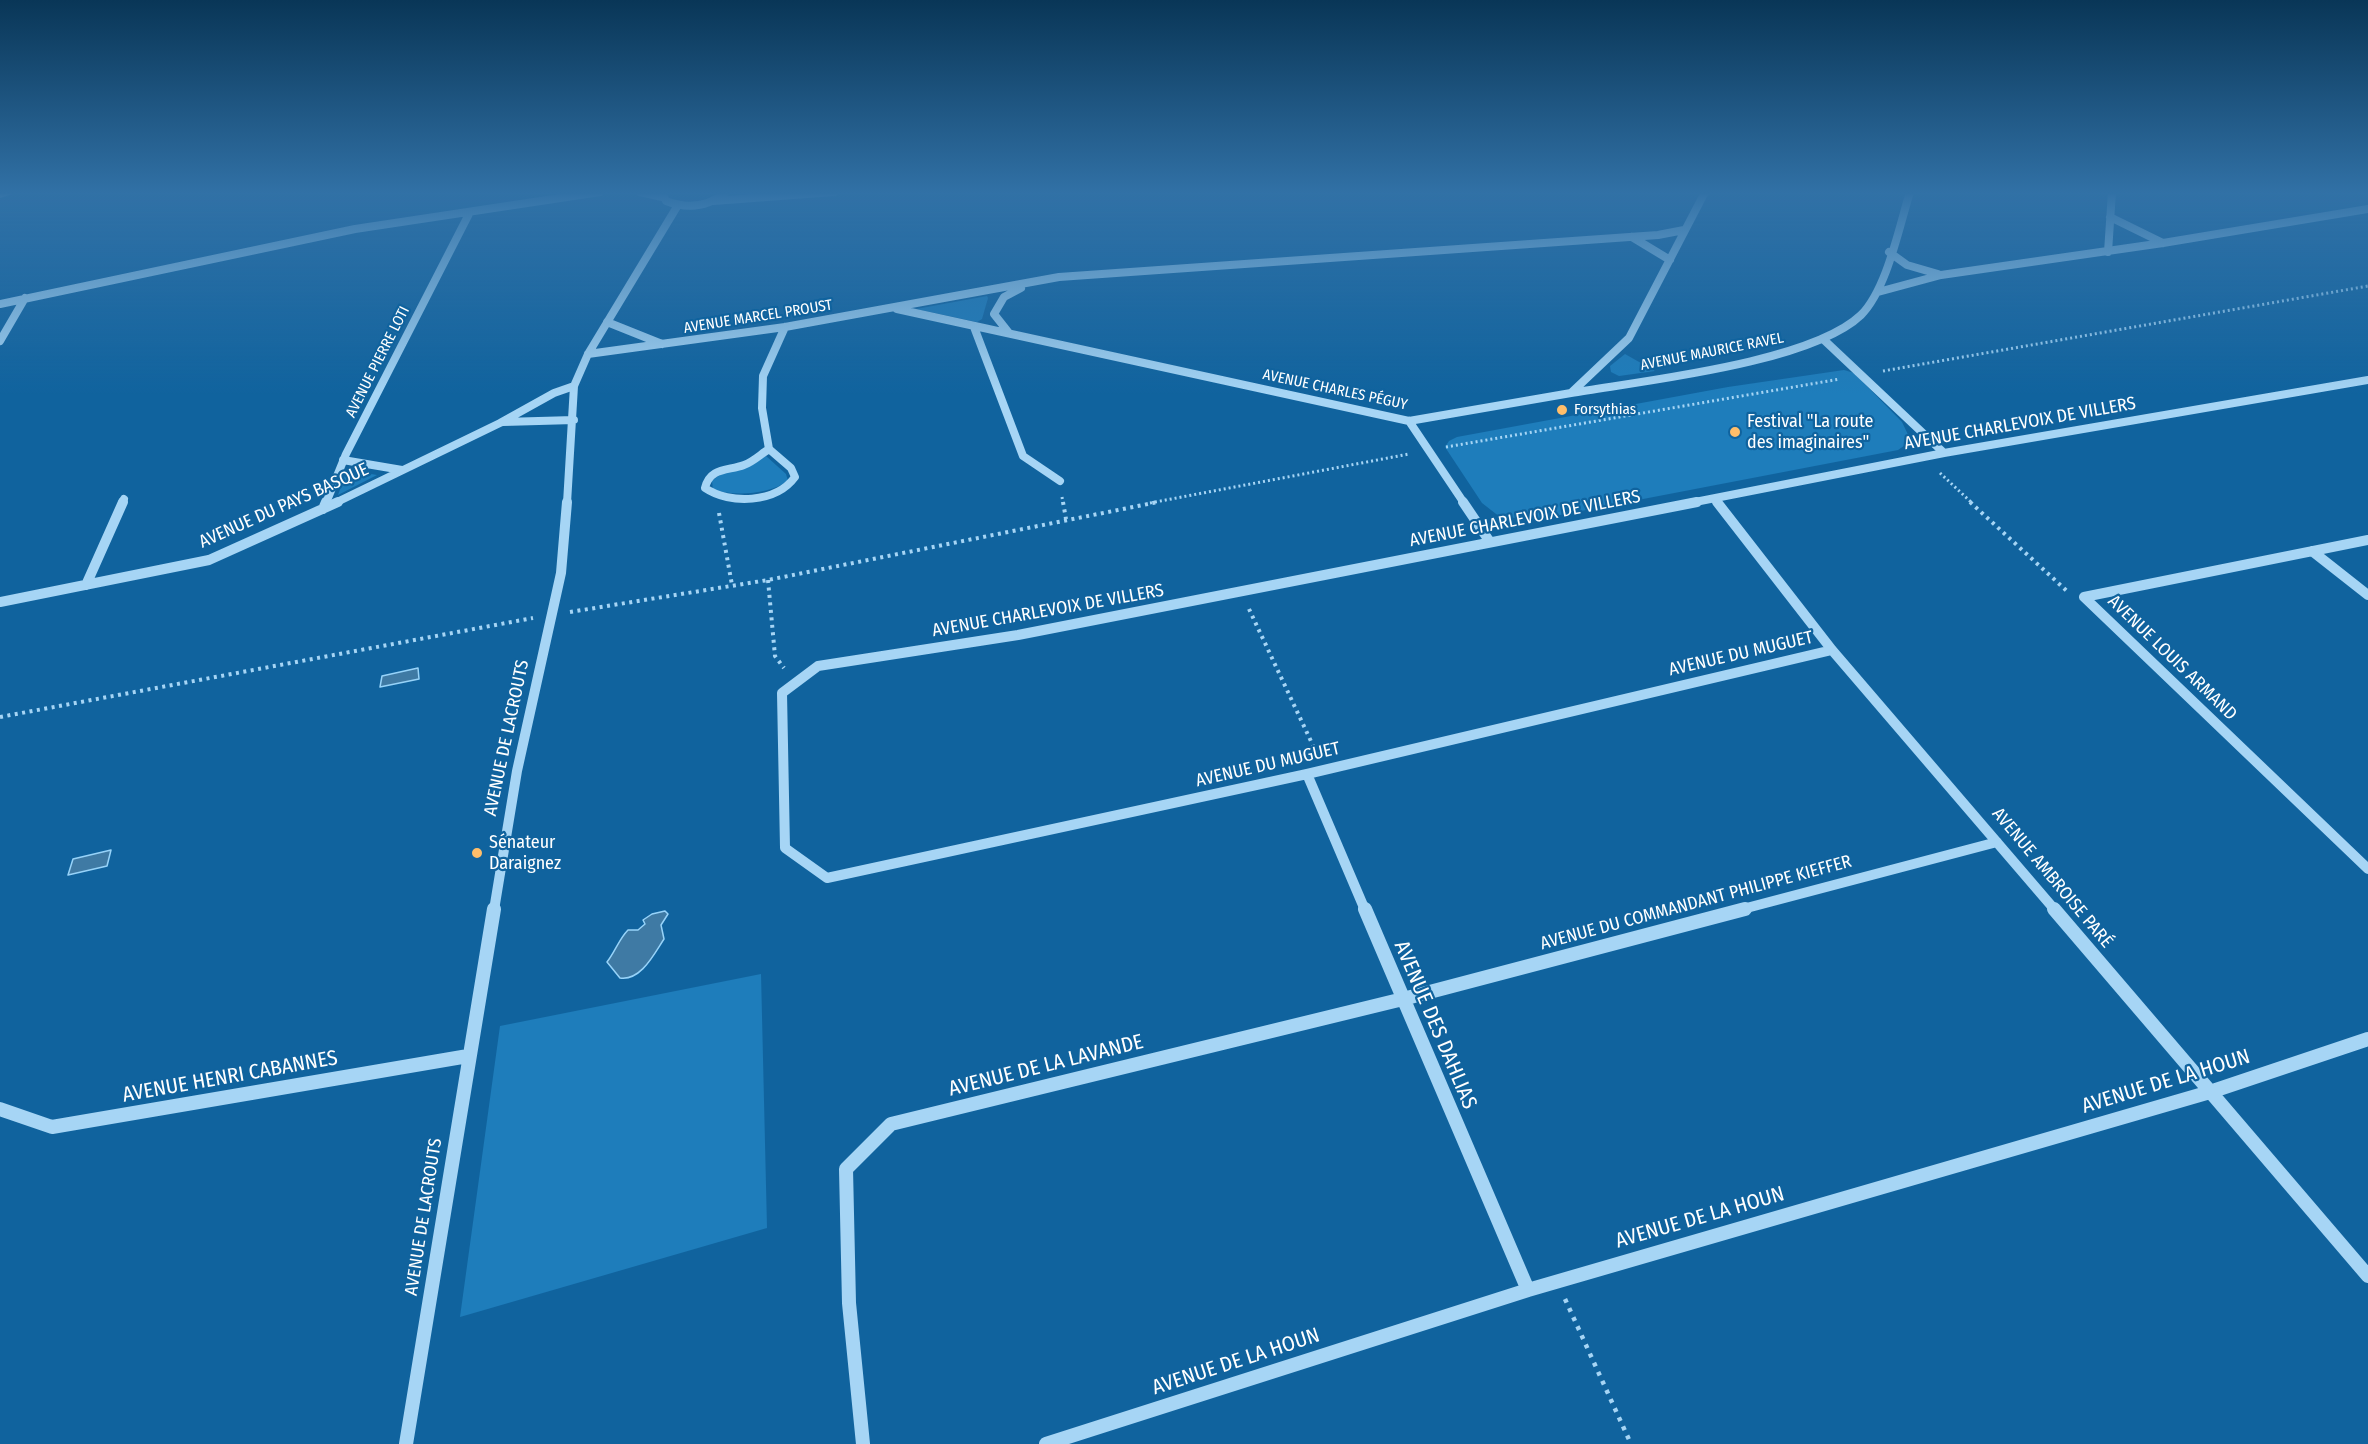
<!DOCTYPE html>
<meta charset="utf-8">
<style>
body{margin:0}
canvas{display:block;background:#10639e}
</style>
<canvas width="2368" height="1444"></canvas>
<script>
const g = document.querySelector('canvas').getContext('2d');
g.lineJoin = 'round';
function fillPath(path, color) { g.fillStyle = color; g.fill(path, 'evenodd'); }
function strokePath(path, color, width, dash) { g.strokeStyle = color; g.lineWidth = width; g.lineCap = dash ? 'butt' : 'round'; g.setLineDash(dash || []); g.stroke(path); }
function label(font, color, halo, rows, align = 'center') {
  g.font = font + ' "Fira Sans Condensed",sans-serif'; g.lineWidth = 4.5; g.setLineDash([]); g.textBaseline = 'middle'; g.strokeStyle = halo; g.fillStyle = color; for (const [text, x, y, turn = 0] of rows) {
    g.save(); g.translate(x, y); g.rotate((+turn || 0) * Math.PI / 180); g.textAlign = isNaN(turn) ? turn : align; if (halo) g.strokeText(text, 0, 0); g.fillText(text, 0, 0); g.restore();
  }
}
fillPath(new Path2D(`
 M 987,296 L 988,298 L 982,319 L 977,322 L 916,309 Z
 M 1625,354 L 1655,371 L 1619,376 L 1611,372 L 1610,366 Z
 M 1844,370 L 1854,373 L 1902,422 L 1911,441 L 1898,450 L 1539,519 L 1500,517 L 1482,503 L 1445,447 L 1449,441 L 1457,437 L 1728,387 Z
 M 766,456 L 786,474 L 788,481 C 767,495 736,496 713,490 L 712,481 C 726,468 749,466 766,456 Z
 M 347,470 L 377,475 L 338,495 Z
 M 761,974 L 767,1228 L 460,1317 L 500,1026 Z`), '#1e7dbb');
const water = new Path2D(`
 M 418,668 L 419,679 L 380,687 L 382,676 Z
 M 111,850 L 107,866 L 68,875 L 73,859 Z
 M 665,911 L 668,914 L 661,925 L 664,939 C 654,954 641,981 620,978 L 607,962 C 615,952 619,939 628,930 L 638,930 L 645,924 L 643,920 L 652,914 Z`);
fillPath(water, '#3f7aa4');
strokePath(water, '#97d3f9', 1.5);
strokePath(new Path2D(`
 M 1883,371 L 2368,286
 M 1446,447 L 1840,379
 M 1940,473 L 1972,503
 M 1062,497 L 1063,503
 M 1150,503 L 1409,454`), '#a6d5f5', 3, [2, 3]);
strokePath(new Path2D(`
 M 1063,502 L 1066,519
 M 1970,502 L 2068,592
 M 719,513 L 732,585
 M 768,580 L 775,656 L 784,668
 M 1249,609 L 1317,754
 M 570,612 L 768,580 L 1158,502
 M 0,717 L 533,618`), '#a6d5f5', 4, [3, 4.5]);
strokePath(new Path2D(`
 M 1565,1299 L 1631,1444`), '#a6d5f5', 4.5, [4, 6]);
strokePath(new Path2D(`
 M 640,192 L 662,197
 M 662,192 L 666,201 C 687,209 708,207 726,192
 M 713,201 L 834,192
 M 2110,217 L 2163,243
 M 1632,237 L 1670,260
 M 1889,252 L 1907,265 L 1938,274
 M 2108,252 L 2112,192
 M 1878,292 L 1941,275 L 2163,243 L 2368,209
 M 0,304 L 355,229 L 600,192
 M 897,309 L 1409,421 L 1571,393 L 1629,338 L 1705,192
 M 607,322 L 662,344
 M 974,327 L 1023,456 L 1060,481
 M 1009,333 L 994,314 L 1004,297 L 1021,288
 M 1823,339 L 1944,453
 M 0,341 L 25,298
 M 588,354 L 785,327 L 1059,277 L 1658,235 L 1684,230
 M 1571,393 C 1641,381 1811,363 1861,315 C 1887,289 1899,227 1910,192
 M 1409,421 L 1464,503
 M 503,422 L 574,420
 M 769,449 L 791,468 L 795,477 C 776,503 730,505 705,488 C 710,467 728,471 744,465 C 753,462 761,454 769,449 Z
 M 769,449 L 762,408 L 763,376 L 785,327
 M 343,460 L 402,470
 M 1715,499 L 1718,503
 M 122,503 L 124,499
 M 326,503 L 346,454 L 470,212
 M 335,503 L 500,423 L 554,393 L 574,386
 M 567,503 L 574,386 L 588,354 L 678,205
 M 1690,503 L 1944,453 L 2368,380`), '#a6d5f5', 8);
strokePath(new Path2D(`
 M 1463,502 L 1490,542
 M 1697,502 L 1018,635 L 818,666 L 782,693 L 785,848 L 827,878 L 1307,774 L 1832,650
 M 1717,502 L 1832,650 L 2055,910
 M 323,509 L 326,502
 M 2368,540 L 2084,597 L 2368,869
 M 2312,551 L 2368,595
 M 86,585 L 123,502
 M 0,602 L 209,560 L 338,502
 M 1307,774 L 1365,910
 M 494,910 L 517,771 L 561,573 L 567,502
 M 1739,910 L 1997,842`), '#a6d5f5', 10);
strokePath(new Path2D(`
 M 1365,909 L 1528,1290
 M 2054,909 L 2368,1276
 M 0,1109 L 52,1127 L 468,1056
 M 406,1444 L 494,909
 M 863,1444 L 849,1303 L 846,1169 L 891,1124 L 1403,999 L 1745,909
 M 1046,1444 L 1528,1290 L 2210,1092 L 2368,1039`), '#a6d5f5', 14);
fillPath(new Path2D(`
 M 0,192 L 19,192 L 0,198 Z`), '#f4faff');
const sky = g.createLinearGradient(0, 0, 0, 394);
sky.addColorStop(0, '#093657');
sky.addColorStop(0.49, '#3171a6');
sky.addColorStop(1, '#3171a600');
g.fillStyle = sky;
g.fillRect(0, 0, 2368, 394);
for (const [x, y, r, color] of [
 [1562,410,6,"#ffbe6a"],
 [1735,432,6,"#ffbe6a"],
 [477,853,6,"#ffbe6a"]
]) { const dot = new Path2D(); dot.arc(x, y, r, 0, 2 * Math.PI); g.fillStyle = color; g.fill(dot); strokePath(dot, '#10639e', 2); }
label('15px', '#fff', '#10639e', [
 ["AVENUE MARCEL PROUST",758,317,-9],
 ["AVENUE MAURICE RAVEL",1712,352,-11],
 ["AVENUE PIERRE LOTI",378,362,-63],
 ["AVENUE CHARLES PÉGUY",1335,390,12]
]);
label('15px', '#fff', '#10639e', [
 ["Forsythias",1574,410]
], 'left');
label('18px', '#fff', '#10639e', [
 ["Festival \"La route",1747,422],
 ["des imaginaires\"",1747,443],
 ["Sénateur",489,843],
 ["Daraignez",489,864]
], 'left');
label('18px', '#fff', '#10639e', [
 ["AVENUE CHARLEVOIX DE VILLERS",2020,424,-10],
 ["AVENUE DU PAYS BASQUE",284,506,-24],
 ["AVENUE CHARLEVOIX DE VILLERS",1525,519,-11],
 ["AVENUE CHARLEVOIX DE VILLERS",1048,611,-10],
 ["AVENUE DU MUGUET",1741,654,-13],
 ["AVENUE LOUIS ARMAND",2172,658,44],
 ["AVENUE DE LACROUTS",507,738,-78],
 ["AVENUE DU MUGUET",1268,765,-13],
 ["AVENUE AMBROISE PARÉ",2052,878,50],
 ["AVENUE DU COMMANDANT PHILIPPE KIEFFER",1696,903,-15],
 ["AVENUE DE LACROUTS",424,1217,-81]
]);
label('21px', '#fff', '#10639e', [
 ["AVENUE DES DAHLIAS",1435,1025,67],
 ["AVENUE DE LA LAVANDE",1046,1066,-14],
 ["AVENUE HENRI CABANNES",230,1077,-10],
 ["AVENUE DE LA HOUN",2166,1082,-17],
 ["AVENUE DE LA HOUN",1700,1218,-16],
 ["AVENUE DE LA HOUN",1236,1362,-18]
]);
</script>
